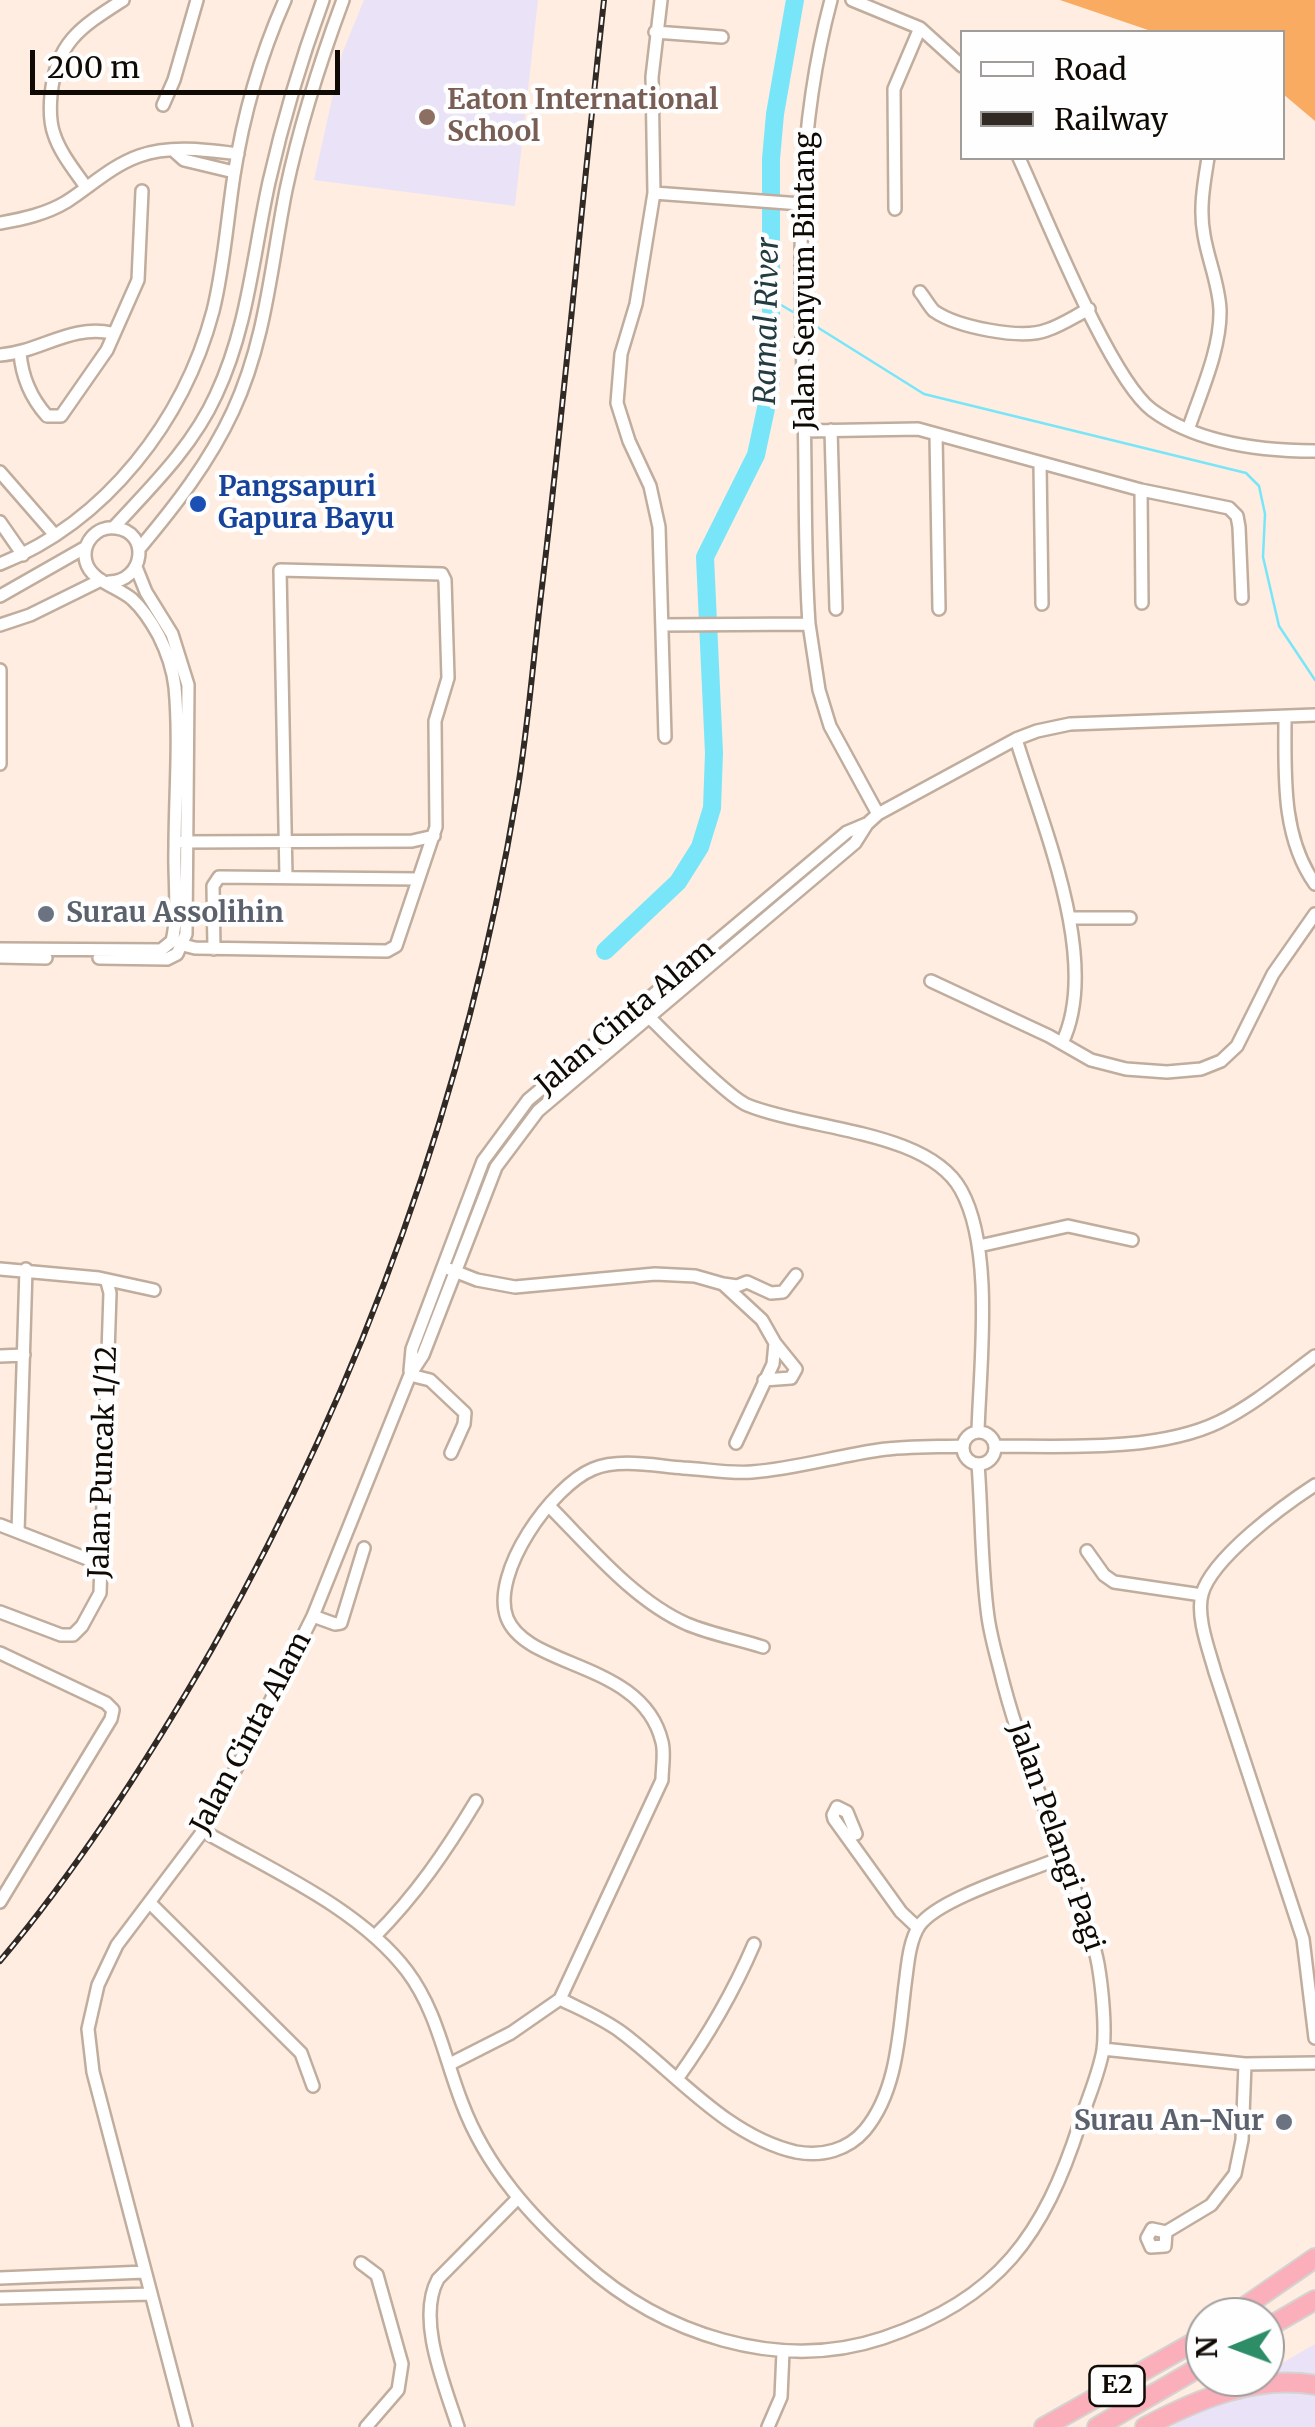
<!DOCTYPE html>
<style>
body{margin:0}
#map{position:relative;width:1315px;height:2427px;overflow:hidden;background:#feede0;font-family:Merriweather,serif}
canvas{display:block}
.legend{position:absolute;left:960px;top:30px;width:325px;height:130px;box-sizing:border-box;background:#fefefe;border:2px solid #9f9c9a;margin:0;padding:12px 18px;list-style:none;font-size:30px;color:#100a05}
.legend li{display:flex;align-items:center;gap:20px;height:50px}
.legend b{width:50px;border:2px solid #9f9c9a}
.north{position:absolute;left:1185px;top:2297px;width:100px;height:100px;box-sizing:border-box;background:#fefefe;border:2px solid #9f9c9a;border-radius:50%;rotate:269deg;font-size:28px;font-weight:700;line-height:40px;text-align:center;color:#100a05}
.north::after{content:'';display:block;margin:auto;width:35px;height:45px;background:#2c8d67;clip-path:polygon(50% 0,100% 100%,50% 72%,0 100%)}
.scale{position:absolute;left:30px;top:50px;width:310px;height:45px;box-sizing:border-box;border:5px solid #100a05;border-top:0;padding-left:12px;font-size:30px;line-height:35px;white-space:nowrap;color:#100a05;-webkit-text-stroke:8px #fefefe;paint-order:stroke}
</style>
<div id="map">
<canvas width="1315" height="2427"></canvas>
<ul class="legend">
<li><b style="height:12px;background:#fff"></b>Road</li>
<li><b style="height:12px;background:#312923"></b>Railway</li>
</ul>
<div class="north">N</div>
<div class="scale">200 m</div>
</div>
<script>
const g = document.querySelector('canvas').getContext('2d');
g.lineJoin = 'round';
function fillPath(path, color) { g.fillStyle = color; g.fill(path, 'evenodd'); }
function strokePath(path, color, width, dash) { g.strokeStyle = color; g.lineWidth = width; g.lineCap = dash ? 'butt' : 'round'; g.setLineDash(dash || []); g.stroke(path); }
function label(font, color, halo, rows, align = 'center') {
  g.font = font + ' Merriweather,serif'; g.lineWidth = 9; g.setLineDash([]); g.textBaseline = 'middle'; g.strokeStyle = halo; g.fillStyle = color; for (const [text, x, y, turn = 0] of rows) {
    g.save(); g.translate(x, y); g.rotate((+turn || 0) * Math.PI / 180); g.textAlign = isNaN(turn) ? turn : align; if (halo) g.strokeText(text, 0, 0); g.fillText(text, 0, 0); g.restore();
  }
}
fillPath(new Path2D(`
 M 364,0 L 538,0 L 515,206 L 314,180 L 342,54 Z
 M 1315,2344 L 1315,2427 L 1171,2427 L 1258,2377 L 1265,2377 L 1265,2373 Z`), '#eae3f8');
fillPath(new Path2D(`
 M 1060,0 L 1315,0 L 1315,121 L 1283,94 L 1282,32 L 1154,32 Z`), '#faab62');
strokePath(new Path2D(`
 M 771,299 L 793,312
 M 809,322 L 924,394 L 1246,473 L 1259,486 L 1265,514 L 1263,557 L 1279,626 L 1315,680`), '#79e5f9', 2.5);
strokePath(new Path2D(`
 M 605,951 L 678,882 L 700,847 L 712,808 L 714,753 L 705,557 L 756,455 L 771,385 L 771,159 L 775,114 L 795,0`), '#79e5f9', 18);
const minor = new Path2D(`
 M 661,0 L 652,77 L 654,193 L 636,304 L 621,354 L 617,403 L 629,441 L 650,486 L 659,527 L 665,737
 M 852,0 L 920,28 L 962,66
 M 655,32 L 722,37
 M 163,105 L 174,80 L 197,0
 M 175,152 L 184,160 L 234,172
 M 1019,158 C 1044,212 1110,379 1152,410 C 1197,443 1261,451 1315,451
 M 86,187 C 75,171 60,153 54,134 C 50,123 50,106 51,95 C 56,42 81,27 123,0
 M 654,193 L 801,204
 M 895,209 L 894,89 L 920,28
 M 0,223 C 23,219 46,214 66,202 C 91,186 111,166 139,156 C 170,145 206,150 238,154
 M 920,292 C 925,298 929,306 934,311 C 957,327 1021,340 1047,330 C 1062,325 1075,316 1089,309
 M 20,353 C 22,378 31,398 47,416 L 61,416 L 107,350 L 138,280 L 142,191
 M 0,355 C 40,352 71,324 112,333
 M 831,430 L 836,609
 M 1188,430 C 1200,394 1221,349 1220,310 C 1219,284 1208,260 1204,235 C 1199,209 1204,183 1208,158
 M 804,431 L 918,429 L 1141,490 L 1229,508 L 1237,516 L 1239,527 L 1242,598
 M 936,434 L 939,609
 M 1040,464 L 1042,604
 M 0,472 L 54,534
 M 1141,490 L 1142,603
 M 0,522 L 23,555
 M 114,527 C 151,487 193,446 216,395 C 248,327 253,255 269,182 C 283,120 301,60 323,0
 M 139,549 C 175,506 209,463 233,411 C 266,340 271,265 286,190 C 300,124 320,62 343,0
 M 0,564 C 107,521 184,420 213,311 C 224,267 227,220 234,175 C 243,117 261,54 285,0
 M 0,596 L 86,547
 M 809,624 C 804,553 806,481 804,410 C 800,269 794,138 831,0
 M 0,625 L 30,615 L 101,580
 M 662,625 L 809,624 L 819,690 L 830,726 L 878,814
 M 0,670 L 0,764
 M 1285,717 C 1285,774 1281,836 1315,884
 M 1016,739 C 1041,822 1102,961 1062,1043
 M 183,842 L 412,841 L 434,836
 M 1071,918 L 1130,918
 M 183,945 L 195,948 L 387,951 L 396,946 L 436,827 L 435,721 L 448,678 L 445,580 L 442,574 L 280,570 L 286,877
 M 0,949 L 161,950 L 172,941 C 179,913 174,878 175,849 C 175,796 180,740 175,687 C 173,670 167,652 159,636 C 152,623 143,609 132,599 C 118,587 91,581 86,562 C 81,543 97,525 116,528 C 150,532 145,581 109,582
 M 214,949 L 213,886 L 219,877 L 418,879
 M 0,957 L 46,958
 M 99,958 L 167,959 L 177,954 L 186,934 L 188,685 L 172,634 L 146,592 L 136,567
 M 931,981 L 1049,1036 L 1091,1060 L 1126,1069 L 1167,1072 L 1201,1069 L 1221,1061 L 1237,1046 L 1273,974 L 1315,914
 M 651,1019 C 669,1037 728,1097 747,1105 C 808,1130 928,1130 961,1190 C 994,1249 980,1364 978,1431
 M 979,1246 L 1068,1226 L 1132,1240
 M 0,1269 L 99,1278 L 154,1290
 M 449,1269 L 477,1280 L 515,1287 L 655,1274 L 695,1276 L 723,1284 L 762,1320 L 775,1343 L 773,1364 L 736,1443
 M 723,1284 L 737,1286 L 747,1282 L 771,1293 L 783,1292 L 796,1275
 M 0,1356 L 24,1355
 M 410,1371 L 412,1349 L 483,1161 L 528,1100 L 847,832 L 866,824
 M 410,1375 L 430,1380 L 465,1413 L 464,1424 L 451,1453
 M 764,1380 L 791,1378 L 796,1369 L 775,1343
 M963 1448a16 16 0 1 1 32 0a16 16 0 1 1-32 0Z
 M 995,1446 C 1063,1446 1157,1452 1219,1422 C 1254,1405 1284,1379 1315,1356
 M 1315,1485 C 1284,1505 1212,1558 1202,1594 C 1196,1617 1209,1650 1215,1672 L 1303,1939 L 1315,2038
 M 549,1506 C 590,1547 633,1600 687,1624 C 711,1634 738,1639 763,1647
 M 0,1525 L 103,1565
 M 18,1532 L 26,1269
 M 1087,1551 L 1104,1575 L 1114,1582 L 1202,1595
 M 0,1612 L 61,1635 L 73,1635 L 82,1626 L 100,1593 L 110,1293 L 107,1282
 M 313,1616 L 335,1624 L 341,1623 L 364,1548
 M 0,1653 L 106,1703 L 113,1710 L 111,1719 L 0,1902
 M 837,1807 L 833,1815 L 834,1819 L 901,1912 L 918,1928
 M 837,1807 L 847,1812 L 856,1834
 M 203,1831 C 271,1870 359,1908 407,1971 C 437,2011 444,2057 462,2103 C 486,2167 531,2217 582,2262 C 662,2334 778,2373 883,2338 C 999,2299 1044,2235 1080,2123 C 1087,2100 1099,2074 1103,2050 C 1106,2027 1102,1987 1098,1964 C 1092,1932 1079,1902 1069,1873 C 1046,1810 1020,1747 1003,1682 C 998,1661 991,1639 988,1617 C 981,1567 982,1515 978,1464
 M 150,1903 L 301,2053 L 313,2086
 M 375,1936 C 416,1895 446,1851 476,1801
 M 560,1999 C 580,2009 602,2018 621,2032 C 675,2072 726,2136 796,2152 C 822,2157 848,2150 865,2130 C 899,2089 899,2028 906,1977 C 908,1961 910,1940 919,1926 C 938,1898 1030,1871 1063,1857
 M 1103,2049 L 1245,2064 L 1315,2063
 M 450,2064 L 511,2033 L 560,1999 L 662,1780 C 662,1768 665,1753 662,1742 C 643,1661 527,1669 507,1618 C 490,1573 552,1486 593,1469 C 619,1458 656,1466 683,1468 C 705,1469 730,1474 752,1472 C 794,1469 837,1456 879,1450 C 906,1446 935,1447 963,1446
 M 677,2079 C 708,2036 733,1993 754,1944
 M 1166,2232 L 1165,2246 L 1151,2247 L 1147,2238 L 1152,2229 L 1166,2232 L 1211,2205 L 1235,2174 L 1242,2140 L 1245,2064
 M 361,2263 L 377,2275 L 402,2364 L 398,2390 L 366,2427
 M 0,2278 L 145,2272
 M 0,2298 L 151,2294
 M 186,2427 L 93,2072 L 88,2029 L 98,1985 L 117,1945 L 203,1831 L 250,1742 L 313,1616 L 410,1375 L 423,1355 L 496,1167 L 538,1111 L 855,843 L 867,824 L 878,814 L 1016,739 L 1037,731 L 1070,724 L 1315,715
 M 458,2427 C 445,2386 416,2319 438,2279 L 518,2198
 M 768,2427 L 781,2397 L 783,2352`);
const highway = new Path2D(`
 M 1230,2317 L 1315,2258
 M 1265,2329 L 1315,2300
 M 1044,2427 L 1205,2336
 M 1097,2427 L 1205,2364
 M 1145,2427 C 1196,2400 1256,2374 1315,2385`);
strokePath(minor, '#c0ad9d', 16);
strokePath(highway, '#d4d3d2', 22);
strokePath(minor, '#fff', 11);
strokePath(highway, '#faafba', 18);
const rail = new Path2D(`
 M 0,1961 C 81,1865 150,1757 212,1649 C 364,1380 466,1098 517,793 C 528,728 533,661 541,595 C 565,397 582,198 604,0`);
strokePath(rail, '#312923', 6);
strokePath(rail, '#fefefe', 2.5, [8]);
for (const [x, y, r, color] of [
 [427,117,10,"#8d6e63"],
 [198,504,10,"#1a4fb4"],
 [46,914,10,"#6b7280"],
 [1284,2122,10,"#6b7280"]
]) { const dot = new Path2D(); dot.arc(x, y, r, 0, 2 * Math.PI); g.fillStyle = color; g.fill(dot); strokePath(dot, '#fefefe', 4); }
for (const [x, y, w] of [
 [1117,2386,55]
]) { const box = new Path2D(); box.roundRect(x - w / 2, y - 20, w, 40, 8); g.fillStyle = '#fefefe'; g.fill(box); strokePath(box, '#100a05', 2.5); }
label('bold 25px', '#100a05', null, [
 ["E2",1117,2386]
]);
label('bold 28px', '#785e54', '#fefefe', [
 ["Eaton International",447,101],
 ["School",447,133]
], 'left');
label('28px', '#100a05', '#fefefe', [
 ["Jalan Senyum Bintang",806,281,-90],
 ["Jalan Cinta Alam",626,1018,-40],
 ["Jalan Puncak 1/12",104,1462,-88],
 ["Jalan Cinta Alam",252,1733,-62],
 ["Jalan Pelangi Pagi",1055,1837,71]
]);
label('bold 28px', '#164399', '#fefefe', [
 ["Pangsapuri",218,488],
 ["Gapura Bayu",218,520]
], 'left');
label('bold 28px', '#5b616d', '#fefefe', [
 ["Surau Assolihin",66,914],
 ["Surau An-Nur",1264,2122,"right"]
], 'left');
label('italic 30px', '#233c41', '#fefefe', [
 ["Ramal River",768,321,-89]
]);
</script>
